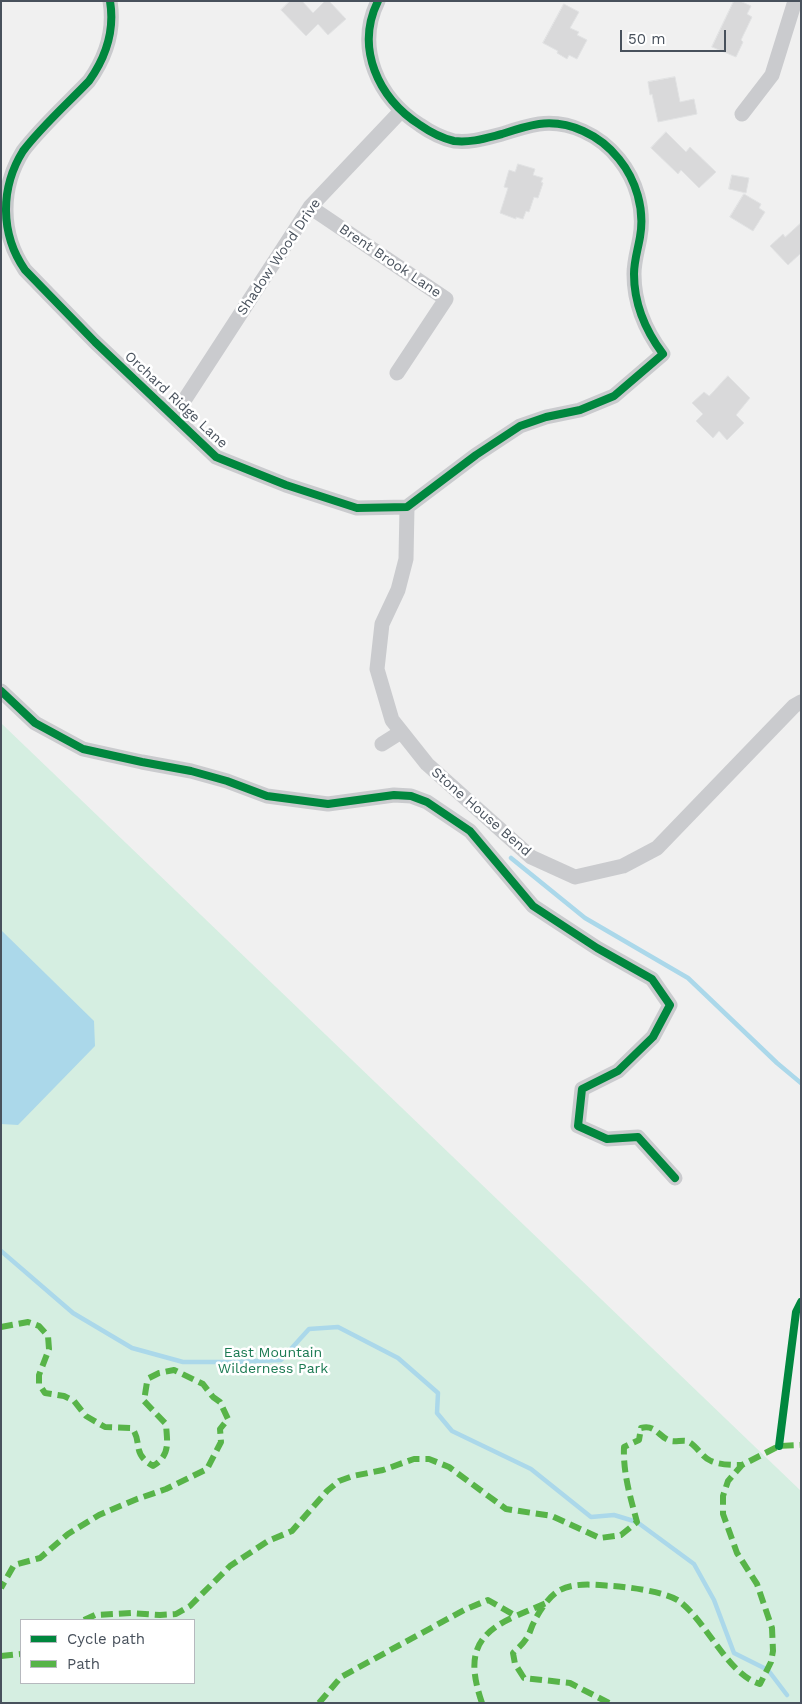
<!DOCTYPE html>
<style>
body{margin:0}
#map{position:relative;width:802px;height:1704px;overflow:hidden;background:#f0f0f0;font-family:"Work Sans",sans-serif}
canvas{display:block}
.frame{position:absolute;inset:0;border:2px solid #48515c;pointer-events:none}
.legend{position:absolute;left:20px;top:1619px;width:175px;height:65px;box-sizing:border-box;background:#fff;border:1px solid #b6b9be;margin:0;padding:6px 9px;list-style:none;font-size:15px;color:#48515c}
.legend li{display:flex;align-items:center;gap:10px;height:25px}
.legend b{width:25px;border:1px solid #b6b9be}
.scale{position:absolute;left:620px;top:30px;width:106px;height:22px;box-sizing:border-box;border:2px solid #48515c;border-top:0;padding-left:6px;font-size:15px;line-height:18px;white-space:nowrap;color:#48515c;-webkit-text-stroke:4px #fff;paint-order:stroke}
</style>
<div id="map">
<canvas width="802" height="1704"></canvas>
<div class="frame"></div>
<ul class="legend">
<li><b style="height:6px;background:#00873e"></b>Cycle path</li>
<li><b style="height:6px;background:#57b448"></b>Path</li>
</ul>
<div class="scale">50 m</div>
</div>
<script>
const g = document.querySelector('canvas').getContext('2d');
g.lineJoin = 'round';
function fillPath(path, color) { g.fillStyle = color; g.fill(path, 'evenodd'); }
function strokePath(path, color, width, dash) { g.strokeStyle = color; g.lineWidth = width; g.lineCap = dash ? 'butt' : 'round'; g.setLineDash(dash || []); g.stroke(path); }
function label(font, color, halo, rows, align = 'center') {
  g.font = font + ' "Work Sans",sans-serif'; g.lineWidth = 5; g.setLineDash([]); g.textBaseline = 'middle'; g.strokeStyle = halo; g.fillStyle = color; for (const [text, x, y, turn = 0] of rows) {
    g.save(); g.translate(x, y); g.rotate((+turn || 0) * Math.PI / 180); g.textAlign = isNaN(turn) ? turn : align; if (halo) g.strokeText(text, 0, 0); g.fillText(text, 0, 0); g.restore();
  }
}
fillPath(new Path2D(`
 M 2,724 L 801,1491 L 801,1703 L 1,1703 ZM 21,1620 L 194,1620 L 194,1683 L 21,1683 Z`), '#d5eee1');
fillPath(new Path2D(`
 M 1,930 L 94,1021 L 95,1046 L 18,1125 L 1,1124 Z`), '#abd8ea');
strokePath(new Path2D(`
 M 511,858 L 585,918 L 688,978 L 777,1063 L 801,1083
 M 1,1251 L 73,1313 L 132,1348 L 183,1362 L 234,1362 L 281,1360 L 309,1329 L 338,1327 L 398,1358 L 438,1393 L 437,1413 L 452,1431 L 531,1469 L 591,1517 L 614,1515 L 637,1522 L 694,1564 L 714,1600 L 734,1653 L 768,1670 L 787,1695`), '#abd8ea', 4.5);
const building = new Path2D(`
 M 290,1 L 302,1 L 313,13 L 325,1 L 329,1 L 346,19 L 328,35 L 318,24 L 306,36 L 281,10 Z
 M 734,1 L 740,1 L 751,6 L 747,14 L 752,17 L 741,40 L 743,42 L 736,57 L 712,47 Z
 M 564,4 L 579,12 L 570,28 L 579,32 L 577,35 L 587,40 L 577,59 L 569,55 L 567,59 L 557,53 L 558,51 L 543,43 Z
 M 675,77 L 680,102 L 694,99 L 697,114 L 658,122 L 652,94 L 650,95 L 648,82 Z
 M 666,132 L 686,152 L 690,147 L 716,172 L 699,188 L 681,170 L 678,174 L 651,148 Z
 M 518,164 L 535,169 L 533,175 L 543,178 L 541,182 L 543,183 L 538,198 L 534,197 L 529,212 L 526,211 L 523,219 L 516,217 L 516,219 L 500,213 L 508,188 L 504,187 L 509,170 L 515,172 Z
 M 732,175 L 749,178 L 746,193 L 729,189 Z
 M 744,194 L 761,204 L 759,208 L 765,212 L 753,231 L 730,217 Z
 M 801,223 L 801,253 L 788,265 L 770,246 L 783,234 L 785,237 Z
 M 728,376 L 750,398 L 736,415 L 744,423 L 727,440 L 719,431 L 713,438 L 696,421 L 703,414 L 692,403 L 704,392 L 709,396 Z`);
fillPath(building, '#d9d9da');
strokePath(building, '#e1e2e3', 1);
strokePath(new Path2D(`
 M 110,1 C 115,31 106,57 89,81 C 68,103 41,127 23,151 C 0,188 0,234 25,270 L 95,342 L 216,457 L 286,485 L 357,508 L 407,507 L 476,455 L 520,426 L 546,417 L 580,410 L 614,396 L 663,354 C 645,330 634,305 634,274 C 634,261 638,249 640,237 C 645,209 636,180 619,159 C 600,135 569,120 539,124 C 526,126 514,130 502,134 C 486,138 471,143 454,141 C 441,138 430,132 420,125 C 378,98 355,48 378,1
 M 742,114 L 772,75 L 795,1
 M 310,207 L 446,299 L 397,373
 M 174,416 L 310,207 L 401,111
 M 407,507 L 406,559 L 398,590 L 382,624 L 377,669 L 392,720 L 427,764 L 531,857 L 575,877 L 623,866 L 657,848 L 794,706 L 801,702
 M 1,691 L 35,723 L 83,749 L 142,762 L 191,771 L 227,781 L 267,796 L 328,804 L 394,795 L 411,796 L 427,802 L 470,831 L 533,906 L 597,948 L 652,979 L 670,1005 L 653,1037 L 618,1071 L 582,1089 L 578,1126 L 607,1139 L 638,1137 L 675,1178
 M 382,744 L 401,732`), '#cacbce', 15);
strokePath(new Path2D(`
 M 1,1327 L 28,1322 L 39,1326 L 48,1336 L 49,1349 L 39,1375 L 39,1384 L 45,1393 L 64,1396 L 74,1401 L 86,1416 L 105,1427 L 132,1428 C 143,1443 131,1453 153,1466 C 171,1455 167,1442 166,1424 L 144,1401 L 147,1382 L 149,1378 L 159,1373 L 174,1370 L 203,1384 L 213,1397 L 220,1402 L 228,1419 L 220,1429 L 221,1442 L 207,1469 L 166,1489 L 137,1499 L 99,1515 L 68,1534 L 40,1558 L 14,1565 L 1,1588
 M 84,1620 L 95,1615 L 131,1613 L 160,1615 L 176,1614 L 190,1606 L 230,1566 L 268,1541 L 292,1531 L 327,1491 L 339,1481 L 353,1476 L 383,1470 L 414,1459 L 429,1459 L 449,1467 L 506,1509 L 552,1516 L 600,1538 L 621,1535 L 637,1522 C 630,1496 623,1473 624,1447 L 639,1440 L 641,1428 C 656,1424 658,1437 671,1441 C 676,1442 682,1440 687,1441 C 697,1445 702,1458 711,1461 C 721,1465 732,1465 742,1465
 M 1,1656 L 21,1654
 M 319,1703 L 341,1677 L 464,1610 L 488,1600 L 516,1616 L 546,1603
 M 482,1703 C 467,1659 472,1635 516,1616
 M 609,1703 L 570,1683 L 524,1678 L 515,1664 L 513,1653 C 518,1648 523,1644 526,1639 C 530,1634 531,1627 534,1622 C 539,1611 550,1595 560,1590 C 576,1582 596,1585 613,1586 C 629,1587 666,1592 679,1601 C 707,1622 728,1675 760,1684 L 771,1662 L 773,1651 L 772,1628 L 757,1584 L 737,1553 L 723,1514 L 723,1496 L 728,1481 L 742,1465 L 779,1446 L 801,1445`), '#57b448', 6, [12, 6]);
strokePath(new Path2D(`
 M 110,1 C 115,31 106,57 89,81 C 68,103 41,127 23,151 C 0,188 0,234 25,270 L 95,342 L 216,457 L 286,485 L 357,508 L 407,507 L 476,455 L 520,426 L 546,417 L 580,410 L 614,396 L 663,354 C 645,330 634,305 634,274 C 634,261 638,249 640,237 C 645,209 636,180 619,159 C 600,135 569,120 539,124 C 526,126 514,130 502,134 C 486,138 471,143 454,141 C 441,138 430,132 420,125 C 378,98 355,48 378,1
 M 1,691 L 35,723 L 83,749 L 142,762 L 191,771 L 227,781 L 267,796 L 328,804 L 394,795 L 411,796 L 427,802 L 470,831 L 533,906 L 597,948 L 652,979 L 670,1005 L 653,1037 L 618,1071 L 582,1089 L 578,1126 L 607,1139 L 638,1137 L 675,1178
 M 779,1446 L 796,1312 L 801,1302`), '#00873e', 8);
label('14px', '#48515c', '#fff', [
 ["Shadow Wood Drive",279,257,-56],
 ["Brent Brook Lane",390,261,34],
 ["Orchard Ridge Lane",176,400,43],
 ["Stone House Bend",481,812,41]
]);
label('14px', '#1b7a52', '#fff', [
 ["East Mountain",273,1353],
 ["Wilderness Park",273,1369]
]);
</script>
